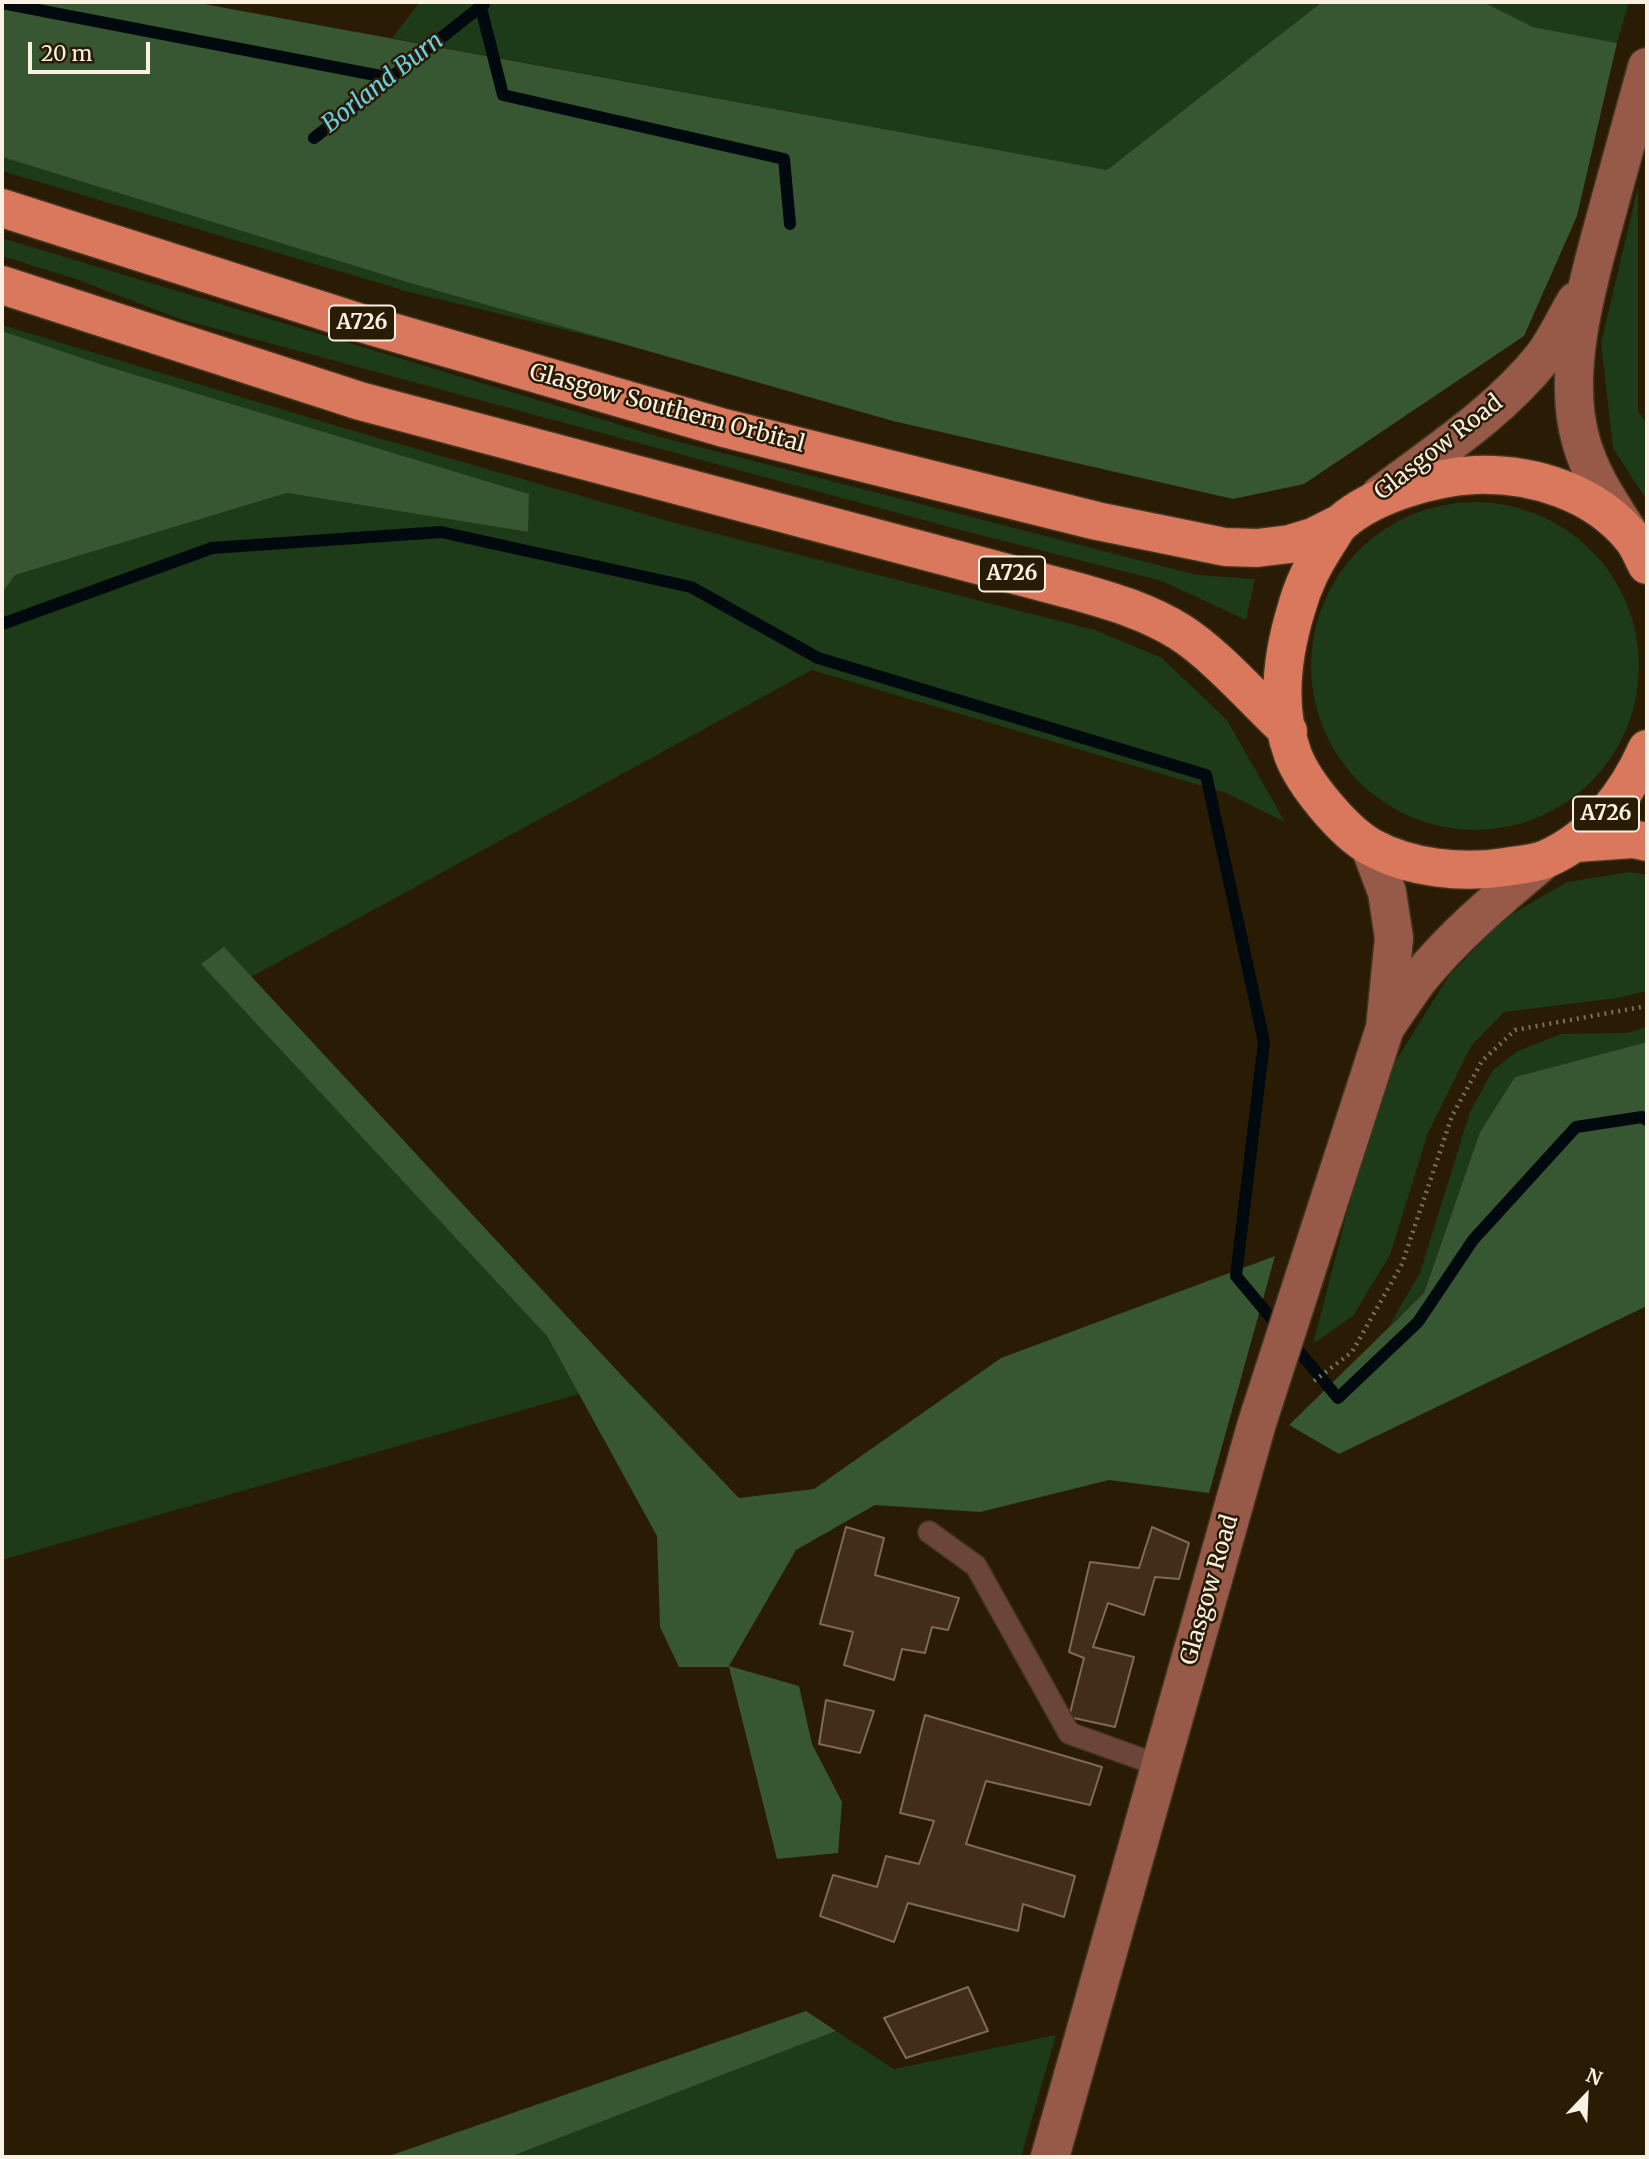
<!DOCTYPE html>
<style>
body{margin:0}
#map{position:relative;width:1649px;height:2159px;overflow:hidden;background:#291b04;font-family:Merriweather,serif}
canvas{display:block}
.frame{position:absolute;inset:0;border:4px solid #faf1e3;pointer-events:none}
.north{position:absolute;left:1551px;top:2061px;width:70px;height:70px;-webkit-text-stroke:5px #291b04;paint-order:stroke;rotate:23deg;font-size:19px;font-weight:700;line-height:28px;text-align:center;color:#faf1e3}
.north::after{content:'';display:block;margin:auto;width:24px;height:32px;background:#faf1e3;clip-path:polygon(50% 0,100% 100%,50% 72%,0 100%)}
.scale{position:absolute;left:28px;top:42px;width:122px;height:32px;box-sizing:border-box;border:4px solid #faf1e3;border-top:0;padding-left:9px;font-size:21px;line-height:24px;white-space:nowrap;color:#faf1e3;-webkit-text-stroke:5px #291b04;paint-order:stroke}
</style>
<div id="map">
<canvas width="1649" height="2159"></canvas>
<div class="frame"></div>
<div class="north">N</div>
<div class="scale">20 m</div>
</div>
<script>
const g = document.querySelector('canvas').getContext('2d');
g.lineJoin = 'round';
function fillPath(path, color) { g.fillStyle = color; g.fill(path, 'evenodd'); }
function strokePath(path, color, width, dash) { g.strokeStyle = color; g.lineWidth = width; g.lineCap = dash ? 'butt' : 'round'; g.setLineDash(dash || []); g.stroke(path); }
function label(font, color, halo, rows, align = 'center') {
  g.font = font + ' Merriweather,serif'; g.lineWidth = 5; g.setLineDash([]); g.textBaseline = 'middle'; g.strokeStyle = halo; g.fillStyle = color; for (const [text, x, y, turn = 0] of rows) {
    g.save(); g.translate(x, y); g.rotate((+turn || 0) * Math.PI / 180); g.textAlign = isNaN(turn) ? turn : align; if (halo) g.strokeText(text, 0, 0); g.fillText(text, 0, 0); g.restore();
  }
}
fillPath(new Path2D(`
 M 420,2 L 1322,2 L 1107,170 L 392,38 Z
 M 1483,2 L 1629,2 L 1617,43 L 1533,27 Z
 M 2,157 L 410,283 L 635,347 L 406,291 L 2,171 Z
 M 1638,187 L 1638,411 L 1647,424 L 1647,500 L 1613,448 L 1601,343 Z
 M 2,238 L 660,437 L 1197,575 L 1255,579 L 1246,620 L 1162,581 L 968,532 L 180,319 L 76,279 L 2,256 Z
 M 2,325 L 354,431 L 686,526 L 1095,630 L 1162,658 L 1227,720 L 1285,822 L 1226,793 L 812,670 L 251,977 L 224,948 L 547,1336 L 579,1394 L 2,1560 L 2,593 L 15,575 L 287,493 L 527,532 L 529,494 L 103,365 L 2,331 Z
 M1311 666a164 164 0 1 1 328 0a164 164 0 1 1-328 0Z
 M 1630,872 L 1647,875 L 1647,991 L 1617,998 L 1504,1012 L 1471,1046 L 1428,1133 L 1390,1255 L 1353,1316 L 1313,1344 L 1380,1086 L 1448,977 L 1502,920 L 1567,882 Z
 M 1647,1027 L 1647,1042 L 1515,1077 L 1480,1132 L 1424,1293 L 1389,1326 L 1420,1273 L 1470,1112 L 1493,1070 L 1518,1051 L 1561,1034 L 1626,1033 Z
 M 836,2031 L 894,2069 L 1056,2035 L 1021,2157 L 510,2157 Z`), '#1d3b19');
fillPath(new Path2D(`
 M 2,2 L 193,2 L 1107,170 L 1322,2 L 1483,2 L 1533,27 L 1617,43 L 1577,216 L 1524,336 L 1304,484 L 1233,499 L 893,421 L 410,283 L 2,157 Z
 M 2,331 L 103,365 L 529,494 L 528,532 L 287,493 L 15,575 L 2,593 Z
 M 224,947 L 625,1379 L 739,1498 L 814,1489 L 1001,1358 L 1275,1256 L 1209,1493 L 1109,1480 L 980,1512 L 875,1505 L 796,1550 L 729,1666 L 799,1686 L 812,1744 L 842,1802 L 838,1853 L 777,1859 L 729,1667 L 679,1667 L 660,1627 L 657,1536 L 547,1336 L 201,964 Z
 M 1647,1042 L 1647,1306 L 1339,1454 L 1289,1425 L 1424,1293 L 1480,1132 L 1515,1077 Z
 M 806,2011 L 836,2031 L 510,2157 L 386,2157 Z`), '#375632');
strokePath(new Path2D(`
 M 2,3 L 391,78
 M 481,8 L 503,95 L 784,159 L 790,224
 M 314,138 L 484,4
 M 2,624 L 212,548 L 441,532 L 691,587 L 818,658 L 1206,775 L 1264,1042 L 1236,1276 L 1338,1398 L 1418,1322 L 1473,1240 L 1576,1127 L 1642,1117 L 1647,1120`), '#000a0e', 12);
const building = new Path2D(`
 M 846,1527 L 884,1538 L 875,1575 L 959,1598 L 948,1630 L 932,1627 L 925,1653 L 902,1649 L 894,1680 L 844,1665 L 853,1632 L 820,1624 Z
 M 1152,1527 L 1189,1543 L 1179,1579 L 1155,1577 L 1144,1615 L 1108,1603 L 1093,1647 L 1134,1657 L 1115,1727 L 1069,1717 L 1084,1658 L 1069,1652 L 1090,1562 L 1139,1568 Z
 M 826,1700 L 874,1711 L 860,1753 L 819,1744 Z
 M 925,1715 L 1102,1767 L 1090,1805 L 986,1781 L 966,1844 L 1075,1876 L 1064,1917 L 1023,1904 L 1018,1931 L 908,1903 L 894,1942 L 820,1916 L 833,1875 L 877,1887 L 886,1856 L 919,1864 L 934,1821 L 900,1813 Z
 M 968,1987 L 988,2031 L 906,2058 L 884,2018 Z`);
fillPath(building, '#412d1a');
strokePath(building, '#816a55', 2);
const lane = new Path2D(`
 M 929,1532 L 976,1566 L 1069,1733 L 1161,1766`);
const secondary = new Path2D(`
 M 1380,495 C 1437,452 1498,413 1543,357 C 1556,340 1565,319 1576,301
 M 1627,530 C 1609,502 1590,474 1581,441 C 1560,370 1590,275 1609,205 C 1622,159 1634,113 1647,67
 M 1387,1025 C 1397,1010 1407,995 1418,980 C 1454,935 1500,897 1544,860
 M 1050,2157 L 1257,1423 L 1385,1028 L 1394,938 L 1387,892 L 1370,847`);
const highway = new Path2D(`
 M 2,208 L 361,323 L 724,428 L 1097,521 L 1225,547 L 1257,548 L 1290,544 L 1313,537 L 1341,523
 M 2,285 L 360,401 L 1079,592 C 1114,602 1148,612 1180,632 C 1215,654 1256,701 1288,731
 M 1647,565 C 1642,556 1638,545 1632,538 C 1595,492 1532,473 1475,475 C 1434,477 1374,494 1342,522 C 1336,527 1332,536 1327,543 C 1313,565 1303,584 1296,610 C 1282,656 1276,709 1293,755 C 1304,784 1344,832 1371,847 C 1409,868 1462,874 1505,867 C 1518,865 1534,864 1546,859 C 1594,838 1627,794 1647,749
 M 1576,843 L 1633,839 L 1647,842`);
strokePath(lane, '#42351f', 24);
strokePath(secondary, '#42351f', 41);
strokePath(highway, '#42351f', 41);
strokePath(new Path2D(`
 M 1314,1381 L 1352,1352 L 1402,1264 L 1452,1116 L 1482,1061 L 1515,1030 L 1647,1006`), '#7c705d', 4.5, [2, 5]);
strokePath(lane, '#6c453a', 21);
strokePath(secondary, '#985a48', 38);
strokePath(highway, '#d9785c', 38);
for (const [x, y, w] of [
 [362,323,66],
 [1012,574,66],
 [1606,814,66]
]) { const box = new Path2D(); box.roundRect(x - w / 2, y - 17.5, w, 35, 5); g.fillStyle = '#291b04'; g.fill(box); strokePath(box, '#faf1e3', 2); }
label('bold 21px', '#faf1e3', null, [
 ["A726",362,323],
 ["A726",1012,574],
 ["A726",1606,814]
]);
label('23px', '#faf1e3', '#291b04', [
 ["Glasgow Southern Orbital",667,409,15],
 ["Glasgow Road",1439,448,-38],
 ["Glasgow Road",1210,1590,-74]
]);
label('italic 24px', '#69d0e3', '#291b04', [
 ["Borland Burn",383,83,-38]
]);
</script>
